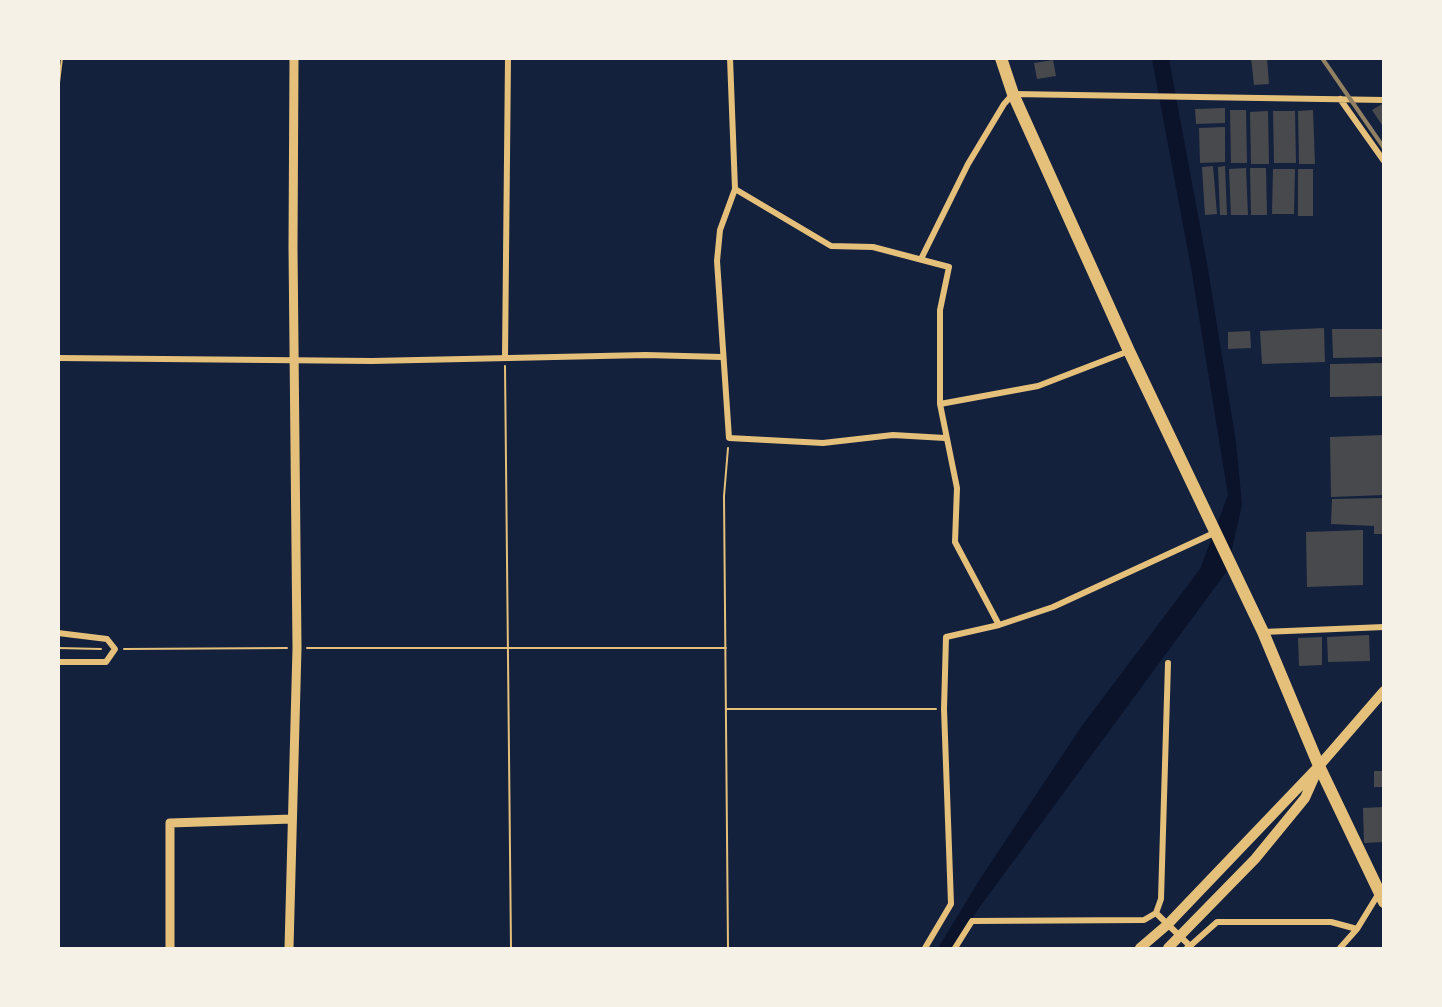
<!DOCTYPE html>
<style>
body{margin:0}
#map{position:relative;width:1442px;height:1007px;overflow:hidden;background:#14213d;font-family:Barlow,sans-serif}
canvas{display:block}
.frame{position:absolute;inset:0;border:60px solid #f6f1e7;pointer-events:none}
</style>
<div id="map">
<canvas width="1442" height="1007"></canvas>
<div class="frame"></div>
</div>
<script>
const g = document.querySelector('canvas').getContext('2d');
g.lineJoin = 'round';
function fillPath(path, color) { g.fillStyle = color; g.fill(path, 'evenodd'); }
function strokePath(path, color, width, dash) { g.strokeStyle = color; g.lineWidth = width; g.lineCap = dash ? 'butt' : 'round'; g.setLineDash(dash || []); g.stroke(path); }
fillPath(new Path2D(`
 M 1152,59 L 1169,59 L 1207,263 L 1236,442 L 1242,505 L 1227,571 L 979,908 L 953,948 L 938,948 L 980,879 L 1081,727 L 1200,569 L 1228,495 L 1191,268 Z`), '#0b132b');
fillPath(new Path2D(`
 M 1251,58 L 1267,58 L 1269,84 L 1254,85 Z
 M 1053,60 L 1056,76 L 1037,79 L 1034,63 Z
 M 1382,104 L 1384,124 L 1382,125 L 1372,110 Z
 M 1225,108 L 1225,123 L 1196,124 L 1195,109 Z
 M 1230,110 L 1246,110 L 1247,163 L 1231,163 Z
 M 1313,110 L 1315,164 L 1299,164 L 1298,111 Z
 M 1268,111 L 1269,164 L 1251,164 L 1250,112 Z
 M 1273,111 L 1295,111 L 1296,163 L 1274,163 Z
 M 1225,127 L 1225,162 L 1200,163 L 1199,128 Z
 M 1213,166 L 1217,214 L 1205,215 L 1202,167 Z
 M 1225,166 L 1227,215 L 1220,215 L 1218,167 Z
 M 1246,168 L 1248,215 L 1231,215 L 1229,169 Z
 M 1250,168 L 1266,168 L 1267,215 L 1251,215 Z
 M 1273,169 L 1295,169 L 1294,214 L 1272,214 Z
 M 1298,169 L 1313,169 L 1313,216 L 1298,216 Z
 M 1324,328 L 1325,362 L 1262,364 L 1260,331 Z
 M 1332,329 L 1384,329 L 1384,357 L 1333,358 Z
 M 1250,331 L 1251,348 L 1228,349 L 1228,332 Z
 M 1384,363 L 1384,396 L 1330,397 L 1330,364 Z
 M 1384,435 L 1384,495 L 1331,497 L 1330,437 Z
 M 1384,498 L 1384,534 L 1374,534 L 1374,526 L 1331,524 L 1332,499 Z
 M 1363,530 L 1363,585 L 1307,587 L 1306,532 Z
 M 1369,635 L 1370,661 L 1328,662 L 1327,637 Z
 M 1322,637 L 1322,665 L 1299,666 L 1298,638 Z
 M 1374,771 L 1384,771 L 1384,787 L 1374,787 Z
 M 1384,807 L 1384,842 L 1364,843 L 1363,808 Z`), '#48494c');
strokePath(new Path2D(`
 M 58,91 L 62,58
 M 505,366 L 511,948
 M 58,648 L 101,649
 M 307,648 L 726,648
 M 124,649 L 287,648
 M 726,709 L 936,709
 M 728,948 L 724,496 L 728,448`), '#e5c07b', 2);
strokePath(new Path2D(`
 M 730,58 L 735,189 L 720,230 L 717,261 L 729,438 L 823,443 L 893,435 L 945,438
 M 1340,99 L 1384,161
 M 735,189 L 831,246 L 873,247 L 949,267 L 940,310 L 940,404 L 957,488 L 955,542 L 999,625
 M 921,259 L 968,164 L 1004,104 L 1013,94 L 1384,100
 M 505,357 L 508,58
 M 58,358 L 372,361 L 646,355 L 722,357
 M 940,404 L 1038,386 L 1129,351
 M 1263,632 L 1384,627
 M 58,633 L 107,639 L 115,649 L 106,662 L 58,662
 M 1168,663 L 1161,899 L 1156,913 L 1190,946 L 1187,948
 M 1190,946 L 1217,922 L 1331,922 L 1357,929
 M 925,948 L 951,904 L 944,709 L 946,637 L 999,625 L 1053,607 L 1214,533
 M 955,948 L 972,921 L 1144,920 L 1156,913
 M 1340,948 L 1357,929 L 1379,893`), '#e5c07b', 6);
strokePath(new Path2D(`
 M 170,948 L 170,823 L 292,819
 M 289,948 L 297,648 L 293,247 L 294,58`), '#e5c07b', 9);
strokePath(new Path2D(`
 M 1140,948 L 1168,924 L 1319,766 L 1384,691
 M 1168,948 L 1255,859 L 1305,798 L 1317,771`), '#e5c07b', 10);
strokePath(new Path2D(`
 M 1001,58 L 1013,94 L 1129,351 L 1263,632 L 1319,766 L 1384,902`), '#e5c07b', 12);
strokePath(new Path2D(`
 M 1322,58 L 1384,148`), '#918062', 4);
</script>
